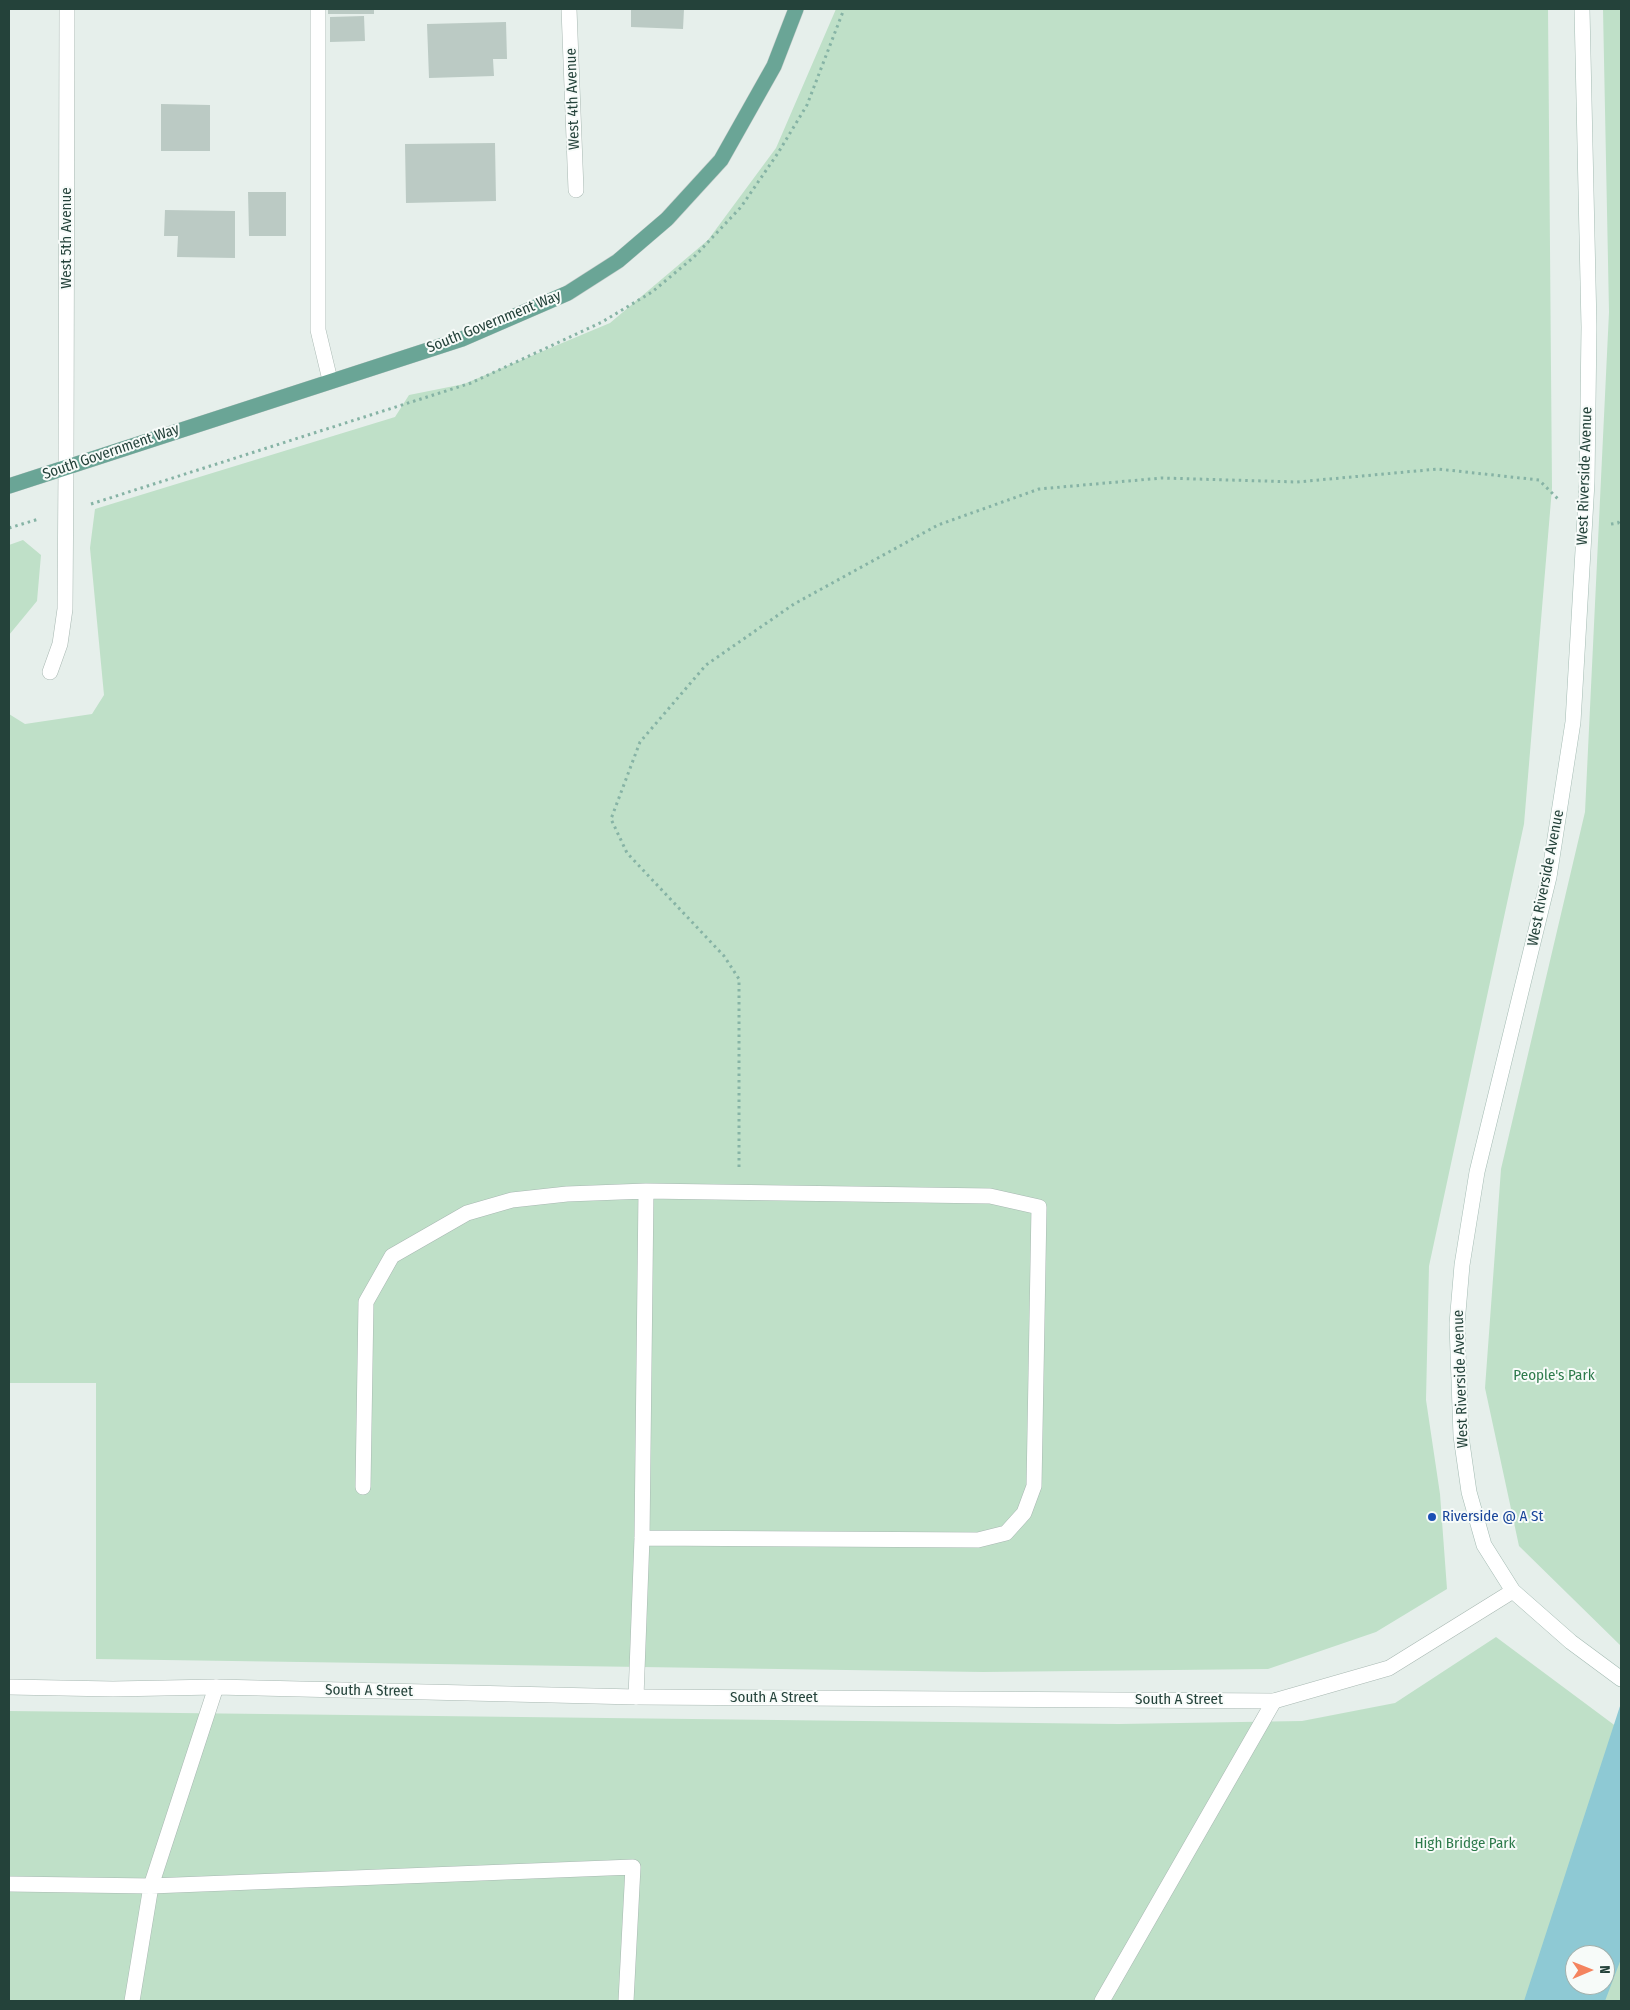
<!DOCTYPE html>
<style>
body{margin:0}
#map{position:relative;width:1630px;height:2010px;overflow:hidden;background:#e6efeb;font-family:"Fira Sans Condensed",sans-serif}
canvas{display:block}
.frame{position:absolute;inset:0;border:10px solid #24423a;pointer-events:none}
.north{position:absolute;left:1565px;top:1945px;width:50px;height:50px;box-sizing:border-box;background:#f7fbf9;border:1px solid #a3b1ad;border-radius:50%;rotate:89deg;font-size:14px;font-weight:700;line-height:20px;text-align:center;color:#24423a}
.north::after{content:'';display:block;margin:auto;width:18px;height:22px;background:#f4845f;clip-path:polygon(50% 0,100% 100%,50% 72%,0 100%)}
</style>
<div id="map">
<canvas width="1630" height="2010"></canvas>
<div class="frame"></div>
<div class="north">N</div>
</div>
<script>
const g = document.querySelector('canvas').getContext('2d');
g.lineJoin = 'round';
function fillPath(path, color) { g.fillStyle = color; g.fill(path, 'evenodd'); }
function strokePath(path, color, width, dash) { g.strokeStyle = color; g.lineWidth = width; g.lineCap = dash ? 'butt' : 'round'; g.setLineDash(dash || []); g.stroke(path); }
function label(font, color, halo, rows, align = 'center') {
  g.font = font + ' "Fira Sans Condensed",sans-serif'; g.lineWidth = 4; g.setLineDash([]); g.textBaseline = 'middle'; g.strokeStyle = halo; g.fillStyle = color; for (const [text, x, y, turn = 0] of rows) {
    g.save(); g.translate(x, y); g.rotate((+turn || 0) * Math.PI / 180); g.textAlign = isNaN(turn) ? turn : align; if (halo) g.strokeText(text, 0, 0); g.fillText(text, 0, 0); g.restore();
  }
}
fillPath(new Path2D(`
 M 836,9 L 1548,9 L 1552,488 L 1524,824 L 1429,1266 L 1426,1400 L 1440,1494 L 1447,1589 L 1376,1632 L 1268,1669 L 983,1672 L 96,1659 L 96,1383 L 9,1383 L 9,714 L 25,724 L 92,714 L 104,695 L 90,548 L 95,509 L 395,417 L 409,395 L 464,384 L 610,323 L 708,240 L 776,148 Z
 M 1603,9 L 1621,9 L 1621,1646 L 1519,1546 L 1485,1388 L 1501,1169 L 1585,812 L 1609,312 Z
 M 23,540 L 41,555 L 37,601 L 9,635 L 9,545 Z
 M 1496,1637 L 1621,1730 L 1621,2001 L 9,2001 L 9,1711 L 1119,1724 L 1302,1721 L 1395,1703 ZM 1575,1955 L 1605,1955 L 1605,1985 L 1575,1985 Z`), '#bfe0c8');
fillPath(new Path2D(`
 M 1621,1703 L 1621,1959 L 1605,2001 L 1524,2001 ZM 1575,1955 L 1605,1955 L 1605,1985 L 1575,1985 Z`), '#8ec9d4');
fillPath(new Path2D(`
 M 328,9 L 374,9 L 374,14 L 328,14 Z
 M 631,9 L 684,9 L 683,29 L 631,27 Z
 M 364,16 L 365,41 L 330,42 L 330,17 Z
 M 506,22 L 507,59 L 493,59 L 494,76 L 429,78 L 427,24 Z
 M 161,104 L 210,105 L 210,151 L 161,151 Z
 M 495,143 L 496,201 L 406,203 L 405,144 Z
 M 248,192 L 286,192 L 286,236 L 249,236 Z
 M 165,210 L 235,211 L 235,258 L 177,257 L 178,236 L 164,236 Z`), '#bbcac4');
const service = new Path2D(`
 M 318,9 L 318,330 L 330,380
 M 50,672 L 60,644 L 65,609 L 66,467
 M 363,1487 L 366,1302 L 392,1256 L 467,1213 L 512,1200 L 567,1194 L 646,1191 L 990,1196 L 1039,1207 L 1034,1486 L 1024,1513 L 1006,1533 L 978,1540 L 642,1538
 M 636,1697 L 642,1538 L 646,1191
 M 9,1884 L 151,1886 L 633,1867 L 626,2001
 M 132,2001 L 151,1886 L 216,1687
 M 1102,2001 L 1274,1701`);
const minor = new Path2D(`
 M 569,9 L 576,190
 M 66,467 L 67,9
 M 9,1687 L 113,1689 L 216,1687 L 636,1697 L 1274,1701 L 1389,1668 L 1513,1591`);
const secondary = new Path2D(`
 M 1582,9 L 1589,327 L 1587,482 L 1573,722 L 1549,877 L 1477,1172 L 1462,1265 L 1457,1324 L 1461,1436 L 1469,1492 L 1484,1545 L 1513,1591 L 1571,1642 L 1621,1679`);
const primary = new Path2D(`
 M 9,486 L 462,339 L 568,293 L 618,261 L 667,219 L 721,160 L 774,66 L 796,9`);
strokePath(service, '#a8b8b2', 16);
strokePath(minor, '#a8b8b2', 16);
strokePath(secondary, '#a4bbb3', 16);
strokePath(primary, '#c2cac8', 16);
strokePath(new Path2D(`
 M 91,504 L 471,383 L 602,322 L 652,292 L 694,257 L 741,207 L 778,153 L 807,105 L 844,9
 M 1611,524 L 1618,523 L 1621,519
 M 9,528 L 39,519
 M 739,1167 L 739,979 L 724,956 L 627,853 L 611,819 L 640,742 L 706,665 L 794,604 L 938,525 L 1039,489 L 1162,478 L 1297,482 L 1438,469 L 1539,480 L 1560,501`), '#86b3a5', 3, [2.5, 4]);
strokePath(service, '#fff', 15);
strokePath(minor, '#fff', 15);
strokePath(secondary, '#fff', 15);
strokePath(primary, '#6aa596', 15);
for (const [x, y, r, color] of [
 [1432,1517,5,"#1a4fb4"]
]) { const dot = new Path2D(); dot.arc(x, y, r, 0, 2 * Math.PI); g.fillStyle = color; g.fill(dot); strokePath(dot, '#f7fbf9', 2); }
label('15px', '#24423a', '#f7fbf9', [
 ["West 4th Avenue",573,99,-92],
 ["West 5th Avenue",67,238,-90],
 ["South Government Way",494,322,-22],
 ["South Government Way",111,452,-19],
 ["West Riverside Avenue",1585,476,-88],
 ["West Riverside Avenue",1546,878,-79],
 ["West Riverside Avenue",1461,1379,-92],
 ["South A Street",369,1691,1],
 ["South A Street",774,1698],
 ["South A Street",1179,1700]
]);
label('15px', '#2d7a4b', '#f7fbf9', [
 ["People's Park",1554,1376],
 ["High Bridge Park",1465,1844]
]);
label('15px', '#164399', '#f7fbf9', [
 ["Riverside @ A St",1442,1517]
], 'left');
</script>
